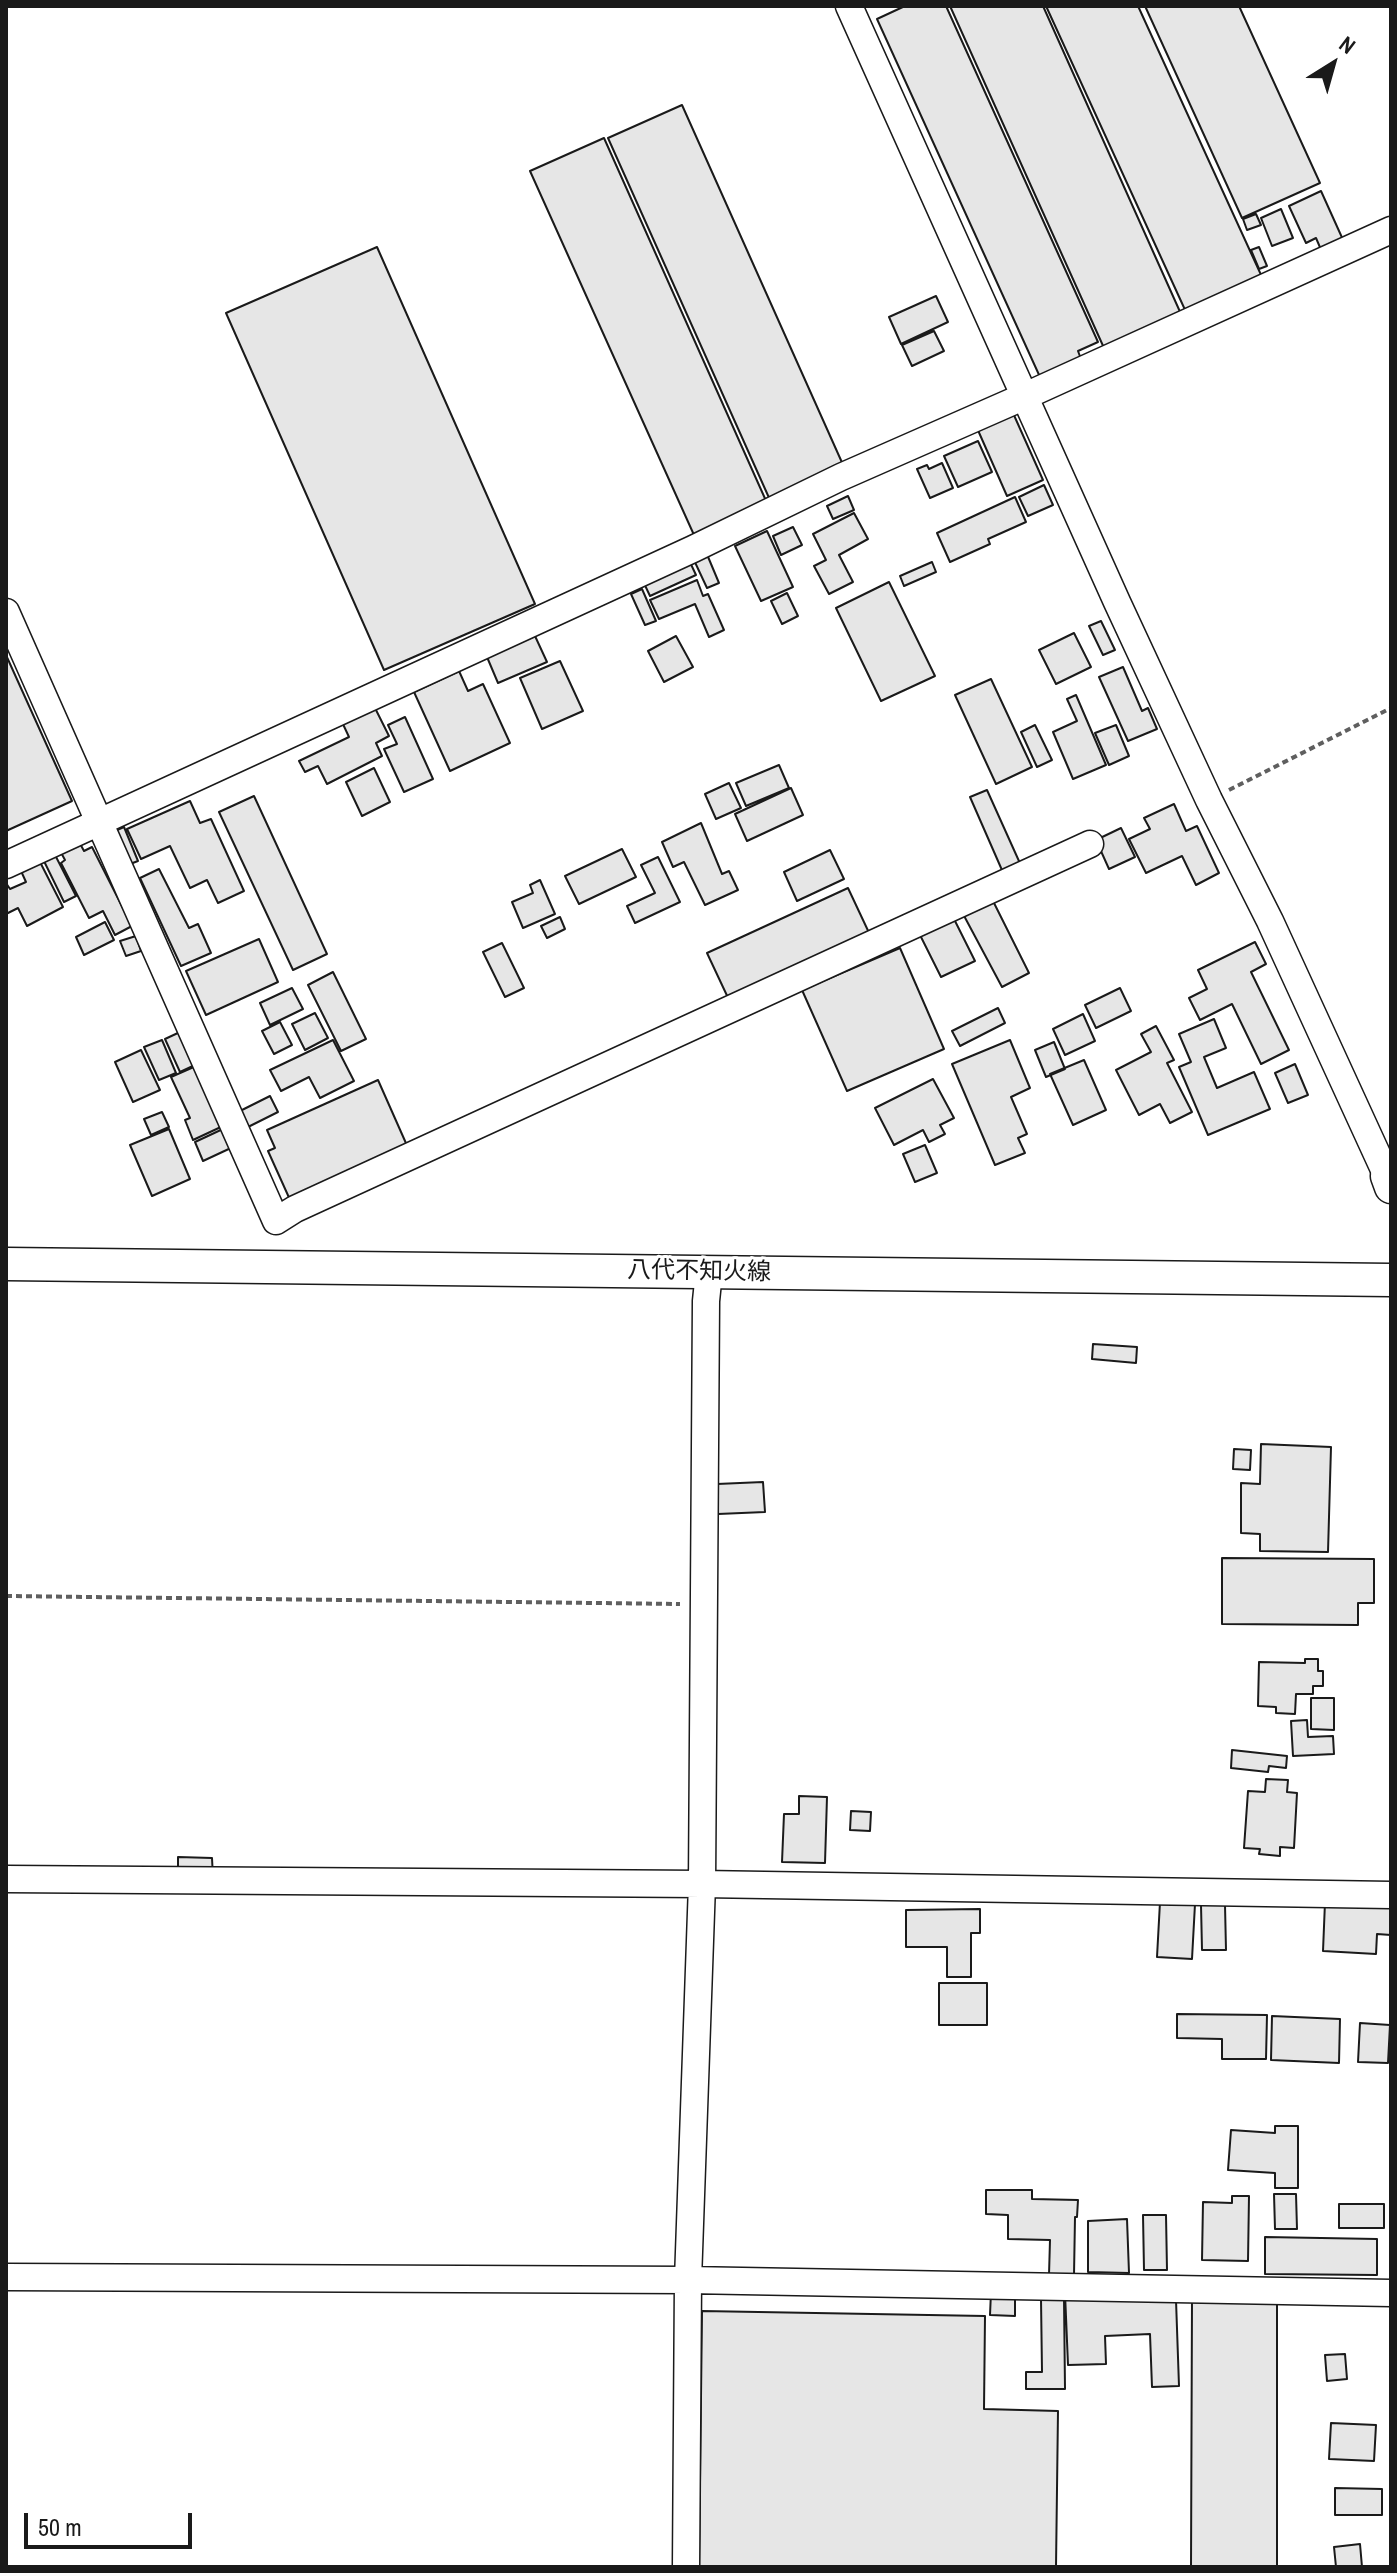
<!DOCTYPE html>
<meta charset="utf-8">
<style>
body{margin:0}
#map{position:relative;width:1397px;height:2573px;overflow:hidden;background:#fff;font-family:"Archivo Narrow",sans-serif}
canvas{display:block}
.frame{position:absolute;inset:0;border:8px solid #1a1a1a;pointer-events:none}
.north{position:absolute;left:1293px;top:24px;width:80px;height:80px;-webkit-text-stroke:6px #fff;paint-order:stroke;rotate:37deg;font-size:22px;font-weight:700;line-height:32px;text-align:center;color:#1a1a1a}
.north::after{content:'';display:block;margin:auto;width:28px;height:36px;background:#1a1a1a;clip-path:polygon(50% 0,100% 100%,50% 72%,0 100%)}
.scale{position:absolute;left:24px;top:2513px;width:168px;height:36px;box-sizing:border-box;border:4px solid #1a1a1a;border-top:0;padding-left:10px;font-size:24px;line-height:28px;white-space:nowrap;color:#1a1a1a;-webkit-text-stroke:6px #fff;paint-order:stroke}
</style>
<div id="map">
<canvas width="1397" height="2573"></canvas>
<div class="frame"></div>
<div class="north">N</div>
<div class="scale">50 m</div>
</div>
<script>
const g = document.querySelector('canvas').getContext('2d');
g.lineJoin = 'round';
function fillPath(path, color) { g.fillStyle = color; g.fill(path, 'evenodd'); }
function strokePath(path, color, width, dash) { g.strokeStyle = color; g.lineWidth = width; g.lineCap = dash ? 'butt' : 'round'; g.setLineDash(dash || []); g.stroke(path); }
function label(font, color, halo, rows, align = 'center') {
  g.font = font + ' "Archivo Narrow","Noto Sans JP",sans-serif'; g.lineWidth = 6; g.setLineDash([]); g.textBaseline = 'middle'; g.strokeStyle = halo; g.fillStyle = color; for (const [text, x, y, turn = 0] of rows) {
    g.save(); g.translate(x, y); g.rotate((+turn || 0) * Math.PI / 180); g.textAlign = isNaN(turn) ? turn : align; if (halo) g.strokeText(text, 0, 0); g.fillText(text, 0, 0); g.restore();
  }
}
const building = new Path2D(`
 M 905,6 L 946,6 L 1098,342 L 1078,351 L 1081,359 L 1040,377 L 877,19 Z
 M 950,6 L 1043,6 L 1181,314 L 1104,348 Z
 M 1046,6 L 1138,6 L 1262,277 L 1186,312 Z
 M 1145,6 L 1239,6 L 1320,183 L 1242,218 Z
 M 682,105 L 844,467 L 770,500 L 608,138 Z
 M 604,138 L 767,503 L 694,535 L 530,171 Z
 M 1321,191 L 1344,242 L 1322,252 L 1316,238 L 1306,243 L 1289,206 Z
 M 1281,209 L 1293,238 L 1272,246 L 1261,218 Z
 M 1256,214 L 1261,225 L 1247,230 L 1243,219 Z
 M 377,247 L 535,604 L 384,670 L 226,313 Z
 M 1259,247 L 1267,266 L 1259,269 L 1251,250 Z
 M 936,296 L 948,322 L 901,344 L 889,317 Z
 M 934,331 L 944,351 L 912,366 L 902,345 Z
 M 1013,413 L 1043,480 L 1007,496 L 977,428 Z
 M 978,441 L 992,472 L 958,487 L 944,456 Z
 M 942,463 L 953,488 L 930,498 L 917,469 L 927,465 L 929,469 Z
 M 1044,485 L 1053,505 L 1028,516 L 1019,497 Z
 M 848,496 L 854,510 L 833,519 L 827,506 Z
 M 1015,497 L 1026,522 L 988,539 L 990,544 L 950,562 L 937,533 Z
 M 854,513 L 868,539 L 839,555 L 853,582 L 829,594 L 814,566 L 826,560 L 813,534 Z
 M 793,527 L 802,545 L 781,555 L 773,536 Z
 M 767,531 L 793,587 L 761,601 L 735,546 Z
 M 706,552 L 719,583 L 707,588 L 693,558 Z
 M 688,558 L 696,575 L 650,596 L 642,579 Z
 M 932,562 L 936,572 L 904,586 L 900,576 Z
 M 697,580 L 703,596 L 708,594 L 724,630 L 709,637 L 695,604 L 659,619 L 650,600 Z
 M 889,582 L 935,676 L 881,701 L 836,608 Z
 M 642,589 L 656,621 L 645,625 L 631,594 Z
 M 787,593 L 798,616 L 782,624 L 771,601 Z
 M 1101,621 L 1115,650 L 1103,655 L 1089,626 Z
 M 1074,633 L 1091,667 L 1056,684 L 1039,650 Z
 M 535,636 L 547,662 L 498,683 L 487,657 Z
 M 676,636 L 693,667 L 664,682 L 648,651 Z
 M 6,655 L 72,801 L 6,831 Z
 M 560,661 L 583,711 L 542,729 L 520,678 Z
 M 1123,667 L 1142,711 L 1148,708 L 1157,729 L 1128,741 L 1099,677 Z
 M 459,671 L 468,691 L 483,684 L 510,743 L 450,771 L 414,692 Z
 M 991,679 L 1032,767 L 996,784 L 955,695 Z
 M 1076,695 L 1106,765 L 1073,779 L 1053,732 L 1077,721 L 1067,699 Z
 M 374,706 L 389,736 L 376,743 L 382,756 L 327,784 L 318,766 L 305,772 L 299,761 L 349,737 L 342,722 Z
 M 405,717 L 433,779 L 404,792 L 384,749 L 397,744 L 388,725 Z
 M 1035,725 L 1052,760 L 1037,767 L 1021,732 Z
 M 1116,725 L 1129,756 L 1109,765 L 1095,733 Z
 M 779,765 L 789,788 L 746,806 L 736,783 Z
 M 374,768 L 390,802 L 362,816 L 346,782 Z
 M 729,783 L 741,808 L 716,819 L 705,794 Z
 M 791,788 L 803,815 L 747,841 L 735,814 Z
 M 987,790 L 1023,870 L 1005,877 L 970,797 Z
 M 254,796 L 327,954 L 293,970 L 219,812 Z
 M 190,801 L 200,823 L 211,819 L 244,891 L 218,903 L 207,880 L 190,888 L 170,846 L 141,859 L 127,829 Z
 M 1174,804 L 1186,831 L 1197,826 L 1219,873 L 1196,885 L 1182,856 L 1146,873 L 1129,839 L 1150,829 L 1144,818 Z
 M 701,823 L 722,874 L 729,871 L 738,890 L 705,905 L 684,862 L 673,867 L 662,842 Z
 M 124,827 L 138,861 L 122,867 L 108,834 Z
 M 1121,828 L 1135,857 L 1109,869 L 1096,840 Z
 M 77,838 L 84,851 L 92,847 L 132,926 L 115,935 L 103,911 L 89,918 L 61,863 L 65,860 L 58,847 Z
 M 52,849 L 76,896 L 64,902 L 41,855 Z
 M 622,849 L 636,877 L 579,904 L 565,876 Z
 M 830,850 L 844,879 L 797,901 L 784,872 Z
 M 658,857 L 680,902 L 635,923 L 627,906 L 655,893 L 641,865 Z
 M 40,862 L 63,907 L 27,926 L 18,908 L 6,914 L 6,883 L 10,889 L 26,882 L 21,871 Z
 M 159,869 L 189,928 L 198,924 L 211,953 L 181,966 L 140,878 Z
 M 540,880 L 555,914 L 523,928 L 512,902 L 533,893 L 530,885 Z
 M 848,888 L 871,937 L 730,1002 L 707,953 Z
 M 991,897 L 1029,973 L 1002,987 L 962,912 Z
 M 560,917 L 565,929 L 547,938 L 541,926 Z
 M 953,917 L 975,961 L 941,977 L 919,933 Z
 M 105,922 L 114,940 L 84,955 L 76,937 Z
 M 136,936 L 141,951 L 126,956 L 120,941 Z
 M 259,939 L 278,982 L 206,1015 L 186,971 Z
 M 1255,942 L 1266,964 L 1251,972 L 1289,1050 L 1261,1064 L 1232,1004 L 1200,1020 L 1189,998 L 1207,989 L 1198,970 Z
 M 502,943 L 524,988 L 505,997 L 483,952 Z
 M 900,948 L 944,1049 L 847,1091 L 802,990 Z
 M 333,972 L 366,1039 L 341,1051 L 308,985 Z
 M 292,988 L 303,1009 L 270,1025 L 260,1003 Z
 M 1120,988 L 1131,1011 L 1096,1028 L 1085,1005 Z
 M 998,1008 L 1005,1023 L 960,1046 L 952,1031 Z
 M 315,1013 L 328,1038 L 305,1050 L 292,1024 Z
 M 1083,1014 L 1095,1041 L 1065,1055 L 1053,1029 Z
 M 1214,1019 L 1226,1048 L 1204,1057 L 1217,1088 L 1254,1072 L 1270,1109 L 1208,1135 L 1179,1067 L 1191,1062 L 1179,1034 Z
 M 280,1022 L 292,1045 L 274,1054 L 262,1031 Z
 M 1156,1026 L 1174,1060 L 1167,1063 L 1192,1112 L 1170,1123 L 1160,1104 L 1139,1115 L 1116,1070 L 1151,1052 L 1141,1034 Z
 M 180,1032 L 195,1065 L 180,1072 L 165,1039 Z
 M 162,1040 L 176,1073 L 159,1080 L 144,1047 Z
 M 333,1040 L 354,1081 L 320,1098 L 309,1077 L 281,1091 L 270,1070 Z
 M 1010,1040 L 1030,1088 L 1011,1097 L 1027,1134 L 1018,1138 L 1025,1153 L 995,1165 L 952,1064 Z
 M 1054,1042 L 1065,1069 L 1046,1077 L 1035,1050 Z
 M 141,1050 L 160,1090 L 133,1102 L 115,1062 Z
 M 1084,1060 L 1106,1110 L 1073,1125 L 1050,1074 Z
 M 1295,1064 L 1308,1095 L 1288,1103 L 1275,1073 Z
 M 196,1066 L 223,1126 L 193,1140 L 185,1120 L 190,1118 L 171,1077 Z
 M 933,1079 L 954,1118 L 940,1125 L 945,1134 L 929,1142 L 923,1130 L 894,1145 L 875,1108 Z
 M 378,1080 L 409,1150 L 291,1202 L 268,1151 L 275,1148 L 267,1130 Z
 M 270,1096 L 278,1112 L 246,1128 L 238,1112 Z
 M 162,1112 L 169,1127 L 151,1135 L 144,1119 Z
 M 225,1128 L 233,1147 L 203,1161 L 195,1142 Z
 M 169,1129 L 190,1179 L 152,1196 L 130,1145 Z
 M 925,1145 L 937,1173 L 915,1182 L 903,1154 Z
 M 1093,1344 L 1137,1347 L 1136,1363 L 1092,1359 Z
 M 1261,1444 L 1331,1447 L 1328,1552 L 1260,1551 L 1260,1534 L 1241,1533 L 1241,1483 L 1260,1484 Z
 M 1234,1449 L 1251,1450 L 1250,1470 L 1233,1469 Z
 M 763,1482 L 765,1512 L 718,1514 L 717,1484 Z
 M 1222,1558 L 1374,1559 L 1374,1603 L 1358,1603 L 1358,1625 L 1222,1624 Z
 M 1305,1659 L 1318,1659 L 1318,1671 L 1323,1671 L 1323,1686 L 1313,1686 L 1313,1694 L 1296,1694 L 1295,1714 L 1276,1713 L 1276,1707 L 1258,1706 L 1259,1662 L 1305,1663 Z
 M 1311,1698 L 1334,1698 L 1334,1730 L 1311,1729 Z
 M 1307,1720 L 1308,1737 L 1333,1736 L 1334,1754 L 1293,1756 L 1291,1721 Z
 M 1232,1750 L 1287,1756 L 1286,1768 L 1269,1766 L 1268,1772 L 1231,1768 Z
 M 1266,1779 L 1288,1780 L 1287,1792 L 1297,1793 L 1294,1848 L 1280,1847 L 1280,1856 L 1259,1854 L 1260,1849 L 1244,1848 L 1248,1791 L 1265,1792 Z
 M 799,1796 L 827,1797 L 825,1863 L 782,1862 L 784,1814 L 799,1814 Z
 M 851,1811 L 871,1812 L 870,1831 L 850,1830 Z
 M 178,1857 L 212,1858 L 213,1878 L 178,1878 Z
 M 1160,1902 L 1195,1904 L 1192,1959 L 1157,1957 Z
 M 1325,1902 L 1391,1905 L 1391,1935 L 1377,1934 L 1376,1954 L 1323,1951 Z
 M 1201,1905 L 1225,1905 L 1226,1950 L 1202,1950 Z
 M 980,1909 L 980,1933 L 971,1933 L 971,1977 L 947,1977 L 947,1947 L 906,1947 L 906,1910 Z
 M 939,1983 L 987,1983 L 987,2025 L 939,2025 Z
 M 1177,2014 L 1267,2015 L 1266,2059 L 1222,2059 L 1222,2039 L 1177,2038 Z
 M 1272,2016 L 1340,2019 L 1339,2063 L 1271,2060 Z
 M 1360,2023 L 1390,2025 L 1388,2063 L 1358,2062 Z
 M 1275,2126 L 1298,2126 L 1298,2188 L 1275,2188 L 1275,2173 L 1228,2170 L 1231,2130 L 1275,2133 Z
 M 986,2190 L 1032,2190 L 1032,2199 L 1078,2200 L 1077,2217 L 1075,2217 L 1074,2275 L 1049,2275 L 1050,2240 L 1008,2239 L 1008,2215 L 986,2214 Z
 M 1274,2194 L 1296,2194 L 1297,2229 L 1275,2229 Z
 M 1232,2196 L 1249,2196 L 1248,2261 L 1202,2260 L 1203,2202 L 1232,2203 Z
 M 1339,2204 L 1384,2204 L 1384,2228 L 1339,2228 Z
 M 1143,2215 L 1166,2215 L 1167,2270 L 1144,2270 Z
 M 1127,2219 L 1129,2273 L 1088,2272 L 1088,2221 Z
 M 1265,2237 L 1377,2239 L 1377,2275 L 1265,2274 Z
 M 991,2292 L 1015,2292 L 1015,2316 L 990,2315 Z
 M 1065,2293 L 1176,2300 L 1179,2386 L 1152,2387 L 1150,2334 L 1105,2336 L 1106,2364 L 1068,2365 Z
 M 1192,2297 L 1277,2297 L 1277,2567 L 1191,2567 Z
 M 1064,2298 L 1065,2389 L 1026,2389 L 1026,2372 L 1042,2372 L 1041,2299 Z
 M 702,2311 L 985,2316 L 984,2409 L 1058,2411 L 1056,2567 L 699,2567 Z
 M 1345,2354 L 1347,2379 L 1327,2381 L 1325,2355 Z
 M 1331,2423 L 1376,2425 L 1374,2461 L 1329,2459 Z
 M 1335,2488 L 1382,2489 L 1382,2515 L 1335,2515 Z
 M 1360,2544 L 1362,2567 L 1336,2567 L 1334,2547 Z`);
fillPath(building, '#e6e6e6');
strokePath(building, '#1a1a1a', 2);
const minor = new Path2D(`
 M 849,6 L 1117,602 L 1209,800 L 1270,921 L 1387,1176
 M 6,612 L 276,1221 L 295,1209 L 1090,844
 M 6,865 L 693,549 L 841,477 L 1023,397 L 1391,230
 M 6,1879 L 702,1884 L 1391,1895
 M 6,2277 L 688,2280 L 1391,2293
 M 686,2567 L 688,2280 L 702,1884 L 706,1301 L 709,1272`);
const major = new Path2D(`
 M 1391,1174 L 1387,1176 L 1391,1187
 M 6,1264 L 1391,1280`);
strokePath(minor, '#1a1a1a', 29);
strokePath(major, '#1a1a1a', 35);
strokePath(new Path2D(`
 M 1229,790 L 1391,708
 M 6,1596 L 680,1604`), '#5f5f5f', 4, [6, 4]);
strokePath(minor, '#fff', 26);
strokePath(major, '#fff', 32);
label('24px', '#1a1a1a', '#fff', [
 ["八代不知火線",699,1272,1]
]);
</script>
